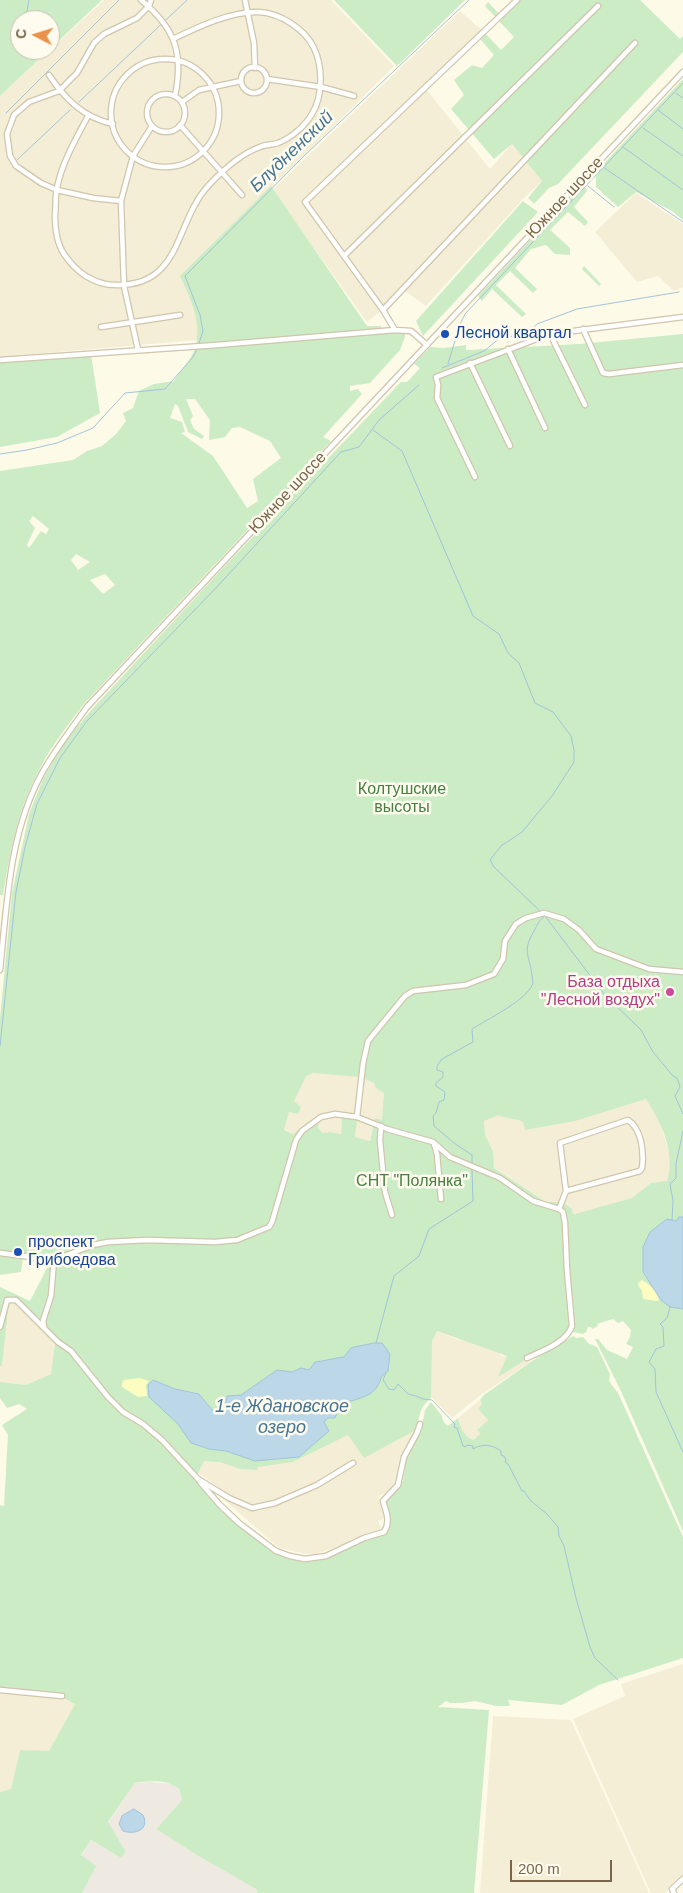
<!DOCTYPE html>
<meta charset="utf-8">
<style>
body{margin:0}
#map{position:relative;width:683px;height:1893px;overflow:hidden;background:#fdfae8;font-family:Helvetica,sans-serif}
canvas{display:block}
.north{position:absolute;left:10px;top:10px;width:50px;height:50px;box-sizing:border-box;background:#fffcef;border:1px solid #c9c0ad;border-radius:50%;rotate:275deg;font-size:14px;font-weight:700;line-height:20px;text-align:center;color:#79664b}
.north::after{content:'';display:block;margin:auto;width:18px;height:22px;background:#ea924b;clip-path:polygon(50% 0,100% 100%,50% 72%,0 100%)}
.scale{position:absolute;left:510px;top:1860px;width:102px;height:22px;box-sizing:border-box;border:2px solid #79664b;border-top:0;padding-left:6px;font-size:15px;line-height:18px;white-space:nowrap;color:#79664b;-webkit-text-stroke:4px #fffcef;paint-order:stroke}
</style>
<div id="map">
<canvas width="683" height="1893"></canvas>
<div class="north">С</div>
<div class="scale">200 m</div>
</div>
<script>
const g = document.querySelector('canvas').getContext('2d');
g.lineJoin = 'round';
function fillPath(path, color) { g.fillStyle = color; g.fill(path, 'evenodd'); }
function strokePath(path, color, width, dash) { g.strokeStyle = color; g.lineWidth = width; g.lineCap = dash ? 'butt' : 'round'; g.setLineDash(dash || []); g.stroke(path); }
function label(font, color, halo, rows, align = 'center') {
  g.font = font + ' Helvetica,sans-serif'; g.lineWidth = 5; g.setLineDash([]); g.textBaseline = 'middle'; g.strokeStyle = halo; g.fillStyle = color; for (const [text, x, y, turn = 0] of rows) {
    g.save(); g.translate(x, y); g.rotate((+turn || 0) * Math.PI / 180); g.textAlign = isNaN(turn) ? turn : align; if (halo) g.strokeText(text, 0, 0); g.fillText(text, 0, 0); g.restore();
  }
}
fillPath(new Path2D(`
 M 104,0 L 331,0 L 394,66 L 183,277 L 198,324 L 198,340 L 0,357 L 0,96 Z
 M 460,11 L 485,33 L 427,90 L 490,169 L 512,144 L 542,181 L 523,199 L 426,306 L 405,291 L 367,322 L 272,190 Z
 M 636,193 L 683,224 L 683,287 L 674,291 L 658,276 L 637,282 L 595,232 Z
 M 312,1071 L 344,1071 L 374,1083 L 382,1090 L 389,1100 L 387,1121 L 373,1125 L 370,1141 L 354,1137 L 342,1118 L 341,1134 L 330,1132 L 323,1133 L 318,1128 L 319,1121 L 309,1121 L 293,1134 L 284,1130 L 289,1111 L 296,1104 L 290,1095 L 288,1086 Z
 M 652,1097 L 672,1162 L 667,1180 L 653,1199 L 589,1221 L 573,1214 L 560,1202 L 546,1202 L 486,1162 L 478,1122 L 494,1111 L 522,1118 L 526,1130 Z
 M 9,1303 L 16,1303 L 55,1344 L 52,1374 L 26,1385 L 0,1382 L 0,1366 L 2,1366 Z
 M 434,1330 L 456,1339 L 493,1347 L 502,1356 L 525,1354 L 529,1363 L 482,1394 L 452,1418 L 431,1397 L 427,1388 L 430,1339 Z
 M 480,1400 L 482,1405 L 478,1409 L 488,1420 L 477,1430 L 480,1434 L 473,1440 L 468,1439 L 461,1429 L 458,1418 Z
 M 416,1430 L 402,1454 L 396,1484 L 389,1492 L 378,1496 L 386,1518 L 378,1521 L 382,1530 L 349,1540 L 348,1543 L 316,1554 L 306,1554 L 279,1548 L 221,1497 L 224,1491 L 197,1472 L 209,1449 L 348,1434 L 364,1457 Z
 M 683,1664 L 683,1877 L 665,1893 L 651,1893 L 573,1719 L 625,1696 L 621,1684 Z
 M 0,1693 L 39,1695 L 70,1701 L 75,1704 L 49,1752 L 20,1750 L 11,1790 L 0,1792 Z
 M 493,1716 L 571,1720 L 649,1893 L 480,1893 Z`), '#f5eed6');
fillPath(new Path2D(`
 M 150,1782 L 172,1784 L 179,1789 L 182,1800 L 156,1829 L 195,1854 L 259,1890 L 256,1893 L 82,1893 L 95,1866 L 81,1856 L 91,1840 L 121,1858 L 126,1852 L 108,1823 L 135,1783 Z`), '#eeeae1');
fillPath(new Path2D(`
 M 0,0 L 102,0 L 50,49 L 50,20 L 20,20 L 20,50 L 49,50 L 0,96 Z
 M 334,0 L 465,0 L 397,66 Z
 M 520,0 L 640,0 L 680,39 L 683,36 L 683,52 L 558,184 L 549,188 L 534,204 L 528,198 L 542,181 L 512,144 L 494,159 L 451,109 L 464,95 L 454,80 L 472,65 L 482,68 L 494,55 L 480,39 L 485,33 L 501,50 L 514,37 L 485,6 L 488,2 L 502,17 Z
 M 683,79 L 683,220 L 672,211 L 636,192 L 618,207 L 596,187 L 596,172 Z
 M 584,183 L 587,191 L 574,207 L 588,222 L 585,226 L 568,212 L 550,230 L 570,248 L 570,255 L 555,254 L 546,245 L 531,249 L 515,268 L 537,289 L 533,293 L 510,271 L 496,285 L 526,314 L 522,317 L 492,289 L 482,301 L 478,296 Z
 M 271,186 L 367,326 L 381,326 L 383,333 L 405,332 L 405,337 L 400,350 L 370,383 L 350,386 L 350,391 L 358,389 L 362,394 L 323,437 L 331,441 L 84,704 C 67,726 49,749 37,774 C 17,812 10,853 3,895 L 0,895 L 0,471 L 73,460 L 87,451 L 102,446 L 116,434 L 126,421 L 123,413 L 133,408 L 139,391 L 154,384 L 174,381 C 180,371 190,361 194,351 C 204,327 190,297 180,276 ZM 186,399 L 195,399 L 210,420 L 209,440 L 225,437 L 232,428 L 240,427 L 270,441 L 281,458 L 253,479 L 258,501 L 247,508 L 213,456 L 181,433 L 185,432 L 182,422 L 170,418 L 175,404 L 178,406 L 188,432 L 202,439 L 204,436 L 194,429 L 190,420 L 193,416 ZM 33,516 L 49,529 L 46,534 L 41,531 L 29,548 L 27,545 L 35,528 L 29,521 ZM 76,554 L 90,562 L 78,570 L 71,560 ZM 105,574 L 115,585 L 103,594 L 90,580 Z
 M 523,201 L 538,212 L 423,336 L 416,321 Z
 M 584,266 L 601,284 L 599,286 L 582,269 Z
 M 683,334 L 683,1531 L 620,1389 L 595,1339 L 598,1339 L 607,1350 L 627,1359 L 633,1347 L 626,1344 L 630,1337 L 631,1330 L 623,1321 L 618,1323 L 613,1319 L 597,1324 L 598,1326 L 592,1329 L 591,1327 L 588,1327 L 586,1332 L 583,1334 L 573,1332 L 567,1338 L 532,1356 L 498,1377 L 507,1356 L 437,1331 L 432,1341 L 431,1398 C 419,1408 420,1415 416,1430 L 364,1458 L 348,1435 L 293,1462 L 258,1467 L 257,1470 L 240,1469 L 220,1462 L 204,1461 L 197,1475 L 196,1473 L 193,1476 L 218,1505 L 275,1552 L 303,1560 L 338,1553 L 349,1546 L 387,1531 L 390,1521 L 386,1500 L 403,1481 L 407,1456 L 421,1432 L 425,1410 L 431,1402 L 442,1416 C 442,1420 445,1424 448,1426 L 458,1418 C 459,1425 465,1438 473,1440 L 480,1434 L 477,1430 L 488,1420 L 478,1409 L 482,1404 L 480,1400 L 484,1395 L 532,1361 L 573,1336 L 576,1338 L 583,1337 L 588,1343 L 597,1347 L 610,1374 L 609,1381 L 618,1393 L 683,1537 L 683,1658 L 599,1685 L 562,1705 L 508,1700 L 510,1705 L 508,1706 L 496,1706 L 475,1701 L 462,1703 L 450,1703 L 446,1701 L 438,1707 L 489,1710 L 474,1893 L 256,1893 L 258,1890 L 195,1854 L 156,1829 L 182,1800 L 179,1789 C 165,1779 151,1781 135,1783 L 108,1822 L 126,1852 L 121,1858 L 91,1840 L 81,1855 L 96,1866 L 82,1893 L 0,1893 L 0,1792 L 11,1789 L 20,1750 L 49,1751 L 75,1704 C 57,1692 21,1694 0,1693 L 0,1505 L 4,1506 L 8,1435 L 2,1425 L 27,1409 L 19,1404 L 7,1408 L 0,1398 L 0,1382 L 26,1385 L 51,1374 L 55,1344 L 16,1303 L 9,1303 L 2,1366 L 0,1366 L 0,1287 L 30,1301 L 47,1268 L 64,1260 L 64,1257 L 0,1251 L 0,1018 L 12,893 L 29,814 L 43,779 L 64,742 L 93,708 L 222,569 L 401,382 L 407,382 L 420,368 L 414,364 L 430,347 L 444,348 L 466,345 L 466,350 L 579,344 ZM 313,1073 L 360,1077 L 374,1083 L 376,1088 L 384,1093 L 382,1120 L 375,1118 L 370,1141 L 355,1137 L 357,1120 L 342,1117 L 341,1134 L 330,1132 L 323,1133 L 318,1128 L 319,1121 L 309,1121 L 293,1134 L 284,1130 L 289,1112 L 298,1114 L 301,1107 L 294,1101 L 306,1076 ZM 646,1099 C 661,1122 676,1153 667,1181 L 651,1183 L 632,1198 L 575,1214 L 573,1214 L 572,1209 L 563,1202 L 546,1202 L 494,1168 L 493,1152 L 485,1135 L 484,1121 L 499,1115 C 506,1120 514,1117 523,1122 L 525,1130 L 575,1121 Z
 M 91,354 L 100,413 L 57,437 L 0,447 L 0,361 Z
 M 0,1255 L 23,1257 L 21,1272 L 0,1275 Z`), '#ccecc6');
fillPath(new Path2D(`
 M 642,1280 C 649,1284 657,1291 659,1300 L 657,1301 L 643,1299 L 642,1291 L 638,1285 L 639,1282 Z
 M 140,1378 L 149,1381 L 146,1385 L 147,1396 L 138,1397 L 122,1387 L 122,1383 L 124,1380 Z`), '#fdfdc2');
const water = new Path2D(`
 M 679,1217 L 683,1217 L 683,1309 L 670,1307 L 661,1300 L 643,1272 L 643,1247 L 650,1232 L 667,1219 L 676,1221 Z
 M 374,1343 L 382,1343 L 390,1354 L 388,1371 C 379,1377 382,1379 377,1387 C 370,1398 352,1400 341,1404 L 335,1418 L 328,1418 L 324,1422 L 329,1431 L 299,1457 L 255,1461 L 226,1451 L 209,1449 L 191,1443 L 178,1424 L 149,1397 L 148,1385 L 153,1380 L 175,1389 L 199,1394 L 212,1410 L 218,1410 L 225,1406 L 227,1396 L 241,1395 L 277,1370 L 292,1372 L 301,1368 L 309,1370 L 315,1362 C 325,1361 334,1358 344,1357 L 351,1348 Z
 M 134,1809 L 143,1815 C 150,1830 135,1835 123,1831 L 119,1824 L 122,1816 Z`);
fillPath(water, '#bbd7e8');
strokePath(water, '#a1c4da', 1);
strokePath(new Path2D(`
 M 28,20 L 27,11 L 29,0
 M 676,93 L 683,98
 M 79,102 L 187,0
 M 658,110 L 683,129
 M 6,113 L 119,0
 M 643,128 L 683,156
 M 623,147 L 683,190
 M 17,160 L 70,110
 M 603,167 L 683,222
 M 588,186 L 614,207
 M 460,324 L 465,314 L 683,83
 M 199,343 L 203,331 L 200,315 L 185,276 L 304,156 L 469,0
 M 448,364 L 458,331
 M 442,368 L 484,351 L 501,337 L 514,336 L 530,331 L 537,324 L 577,309 L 679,292
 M 373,430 L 402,451 L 473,616 L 499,634 L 508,653 L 519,663 L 535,703 L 553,712 L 571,736 L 574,750 L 574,762 L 552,796 L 522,832 L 501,846 L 490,860 L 494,867 L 540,911
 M 0,454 L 27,450 L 57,443 L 93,428 L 125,393 L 165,389 L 193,357 L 197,349
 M 545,916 L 604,994 L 641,1030 L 653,1052 L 673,1076 L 677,1078 L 680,1087 L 675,1096 L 683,1114
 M 0,1046 L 16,892 L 25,847 L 37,804 L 60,758 L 87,721 L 215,589 L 341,452 L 359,447 L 379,420 L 419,385
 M 472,1164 L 472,1155 L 454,1143 L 434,1126 L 433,1116 L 436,1113 L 439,1102 L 444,1100 L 445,1092 L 436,1086 L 436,1083 L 443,1077 L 443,1072 L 437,1070 L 437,1066 L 442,1059 L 473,1042 L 472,1029 C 486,1020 529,999 533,983 C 533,980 532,978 532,975 C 529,953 522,952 534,931 C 538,924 538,921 545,916
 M 672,1220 L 673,1201 L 670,1184 L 676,1178 L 676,1164 L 683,1131
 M 670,1307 L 667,1318 L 660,1324 L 663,1327 L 664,1346 L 656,1349 L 649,1362 L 655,1369 L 656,1392 L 683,1452
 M 376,1343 L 394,1276 L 419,1256 L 429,1229 L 473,1201 L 472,1170
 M 386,1373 L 383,1380 L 389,1389 L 394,1390 L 398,1384 L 408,1394 L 416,1396 L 423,1399 L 432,1400 L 455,1424 L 454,1427 L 457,1428 L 463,1446 L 465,1447 L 467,1445 L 473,1446 L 473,1449 C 483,1443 493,1445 501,1451 L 501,1455 L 504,1456 L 506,1460 L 505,1462 L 508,1464 L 522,1491 L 524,1491 L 531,1501 L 547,1514 L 558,1527 L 559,1536 L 564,1546 L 576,1598 L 590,1647 L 595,1658 L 618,1680`), '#a1c4da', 1);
const minor = new Path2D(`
 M 141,0 C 175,28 184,53 175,96
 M 245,0 L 254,43 L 255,68
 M111 113a54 54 0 1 1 108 0a54 54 0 1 1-108 0Z
 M241 80a13 13 0 1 1 26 0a13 13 0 1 1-26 0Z
 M 49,75 C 65,99 84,118 113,124
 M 267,79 L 321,87 L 354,96
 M147 113a19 19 0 1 1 38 0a19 19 0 1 1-38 0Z
 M 182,102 L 199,90 L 241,81
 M 88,116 C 76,139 62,162 57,188 C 55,197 56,206 55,215 C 55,228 56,242 64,254 C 76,272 94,285 116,285 C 183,286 174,222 209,185 C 223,170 240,154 260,147 C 266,144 272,145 278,143 C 291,138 305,126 312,114 C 323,96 323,67 314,48 C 305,29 280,13 259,12 C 231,11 198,27 173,39
 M 180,125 L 242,195
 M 121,201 L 93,198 L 57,190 L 41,183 L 16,166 L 10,156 L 7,134 L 14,115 L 29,102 L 59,91 L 77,73 L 94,43 L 104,34 L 137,18 L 149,6 L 151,0
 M 344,256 L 598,6
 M 383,310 L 635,43
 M 101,327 L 180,315
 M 583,329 L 603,373 L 609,374 L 683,365
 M 395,330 L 383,310 L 305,202 L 517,0
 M 550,334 L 585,405
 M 508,349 L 545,428
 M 138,350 L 124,286 L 121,201 L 133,156 L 152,126
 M 0,360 L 217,345 L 395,330 L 411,331 L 427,345
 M 470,363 L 510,446
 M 475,477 L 437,398 L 438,385 L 436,377 L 550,334 L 683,317
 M 0,970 C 7,904 9,833 42,773 C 55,750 71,729 87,707 L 683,72
 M 357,1117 L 363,1064 L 368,1041 L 405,996 L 413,991 L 466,985 L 494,974 L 503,959 L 505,941 L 516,924 L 526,918 L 544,913 L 564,919 L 579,930 L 596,949 L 649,969 L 683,972
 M 381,1126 L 380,1141 L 385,1192 L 392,1215
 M 434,1144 L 437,1154 L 441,1199
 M 559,1209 L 566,1191 L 640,1171 L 642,1168 C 644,1153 642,1129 628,1120 L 560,1143 L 566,1191
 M 0,1253 L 54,1260 L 93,1245 L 108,1242 L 147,1240 L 215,1242 L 237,1240 L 269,1227 L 272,1222 L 296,1140 L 302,1131 L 321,1117 L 335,1114 L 357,1117 L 387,1129 L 433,1142 L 450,1157 L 500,1178 L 533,1201 L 559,1209 L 563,1212 L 565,1223 L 567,1270 L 572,1326 C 566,1343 542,1351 527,1358
 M 0,1327 L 7,1300 L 16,1300 L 58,1342 L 71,1351 L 108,1397 L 123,1412 L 143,1424 L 162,1440 L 198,1479 L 229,1498 L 252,1508 L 275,1503 L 317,1485 L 353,1463
 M 44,1327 L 43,1321 L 51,1296 L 54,1260
 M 200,1482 L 219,1504 L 239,1523 L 276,1551 L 290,1556 L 305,1559 L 326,1556 L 364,1538 L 384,1532 C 391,1521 386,1512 383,1501 L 398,1485 L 404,1457 L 417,1433 L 420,1424
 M 0,1690 L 62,1696
 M 674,1893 L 672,1889 L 683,1879`);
strokePath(minor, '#d0c5ad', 7);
strokePath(minor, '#fff', 4.5);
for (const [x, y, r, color] of [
 [445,334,5,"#1a4fb4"],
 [670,992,5,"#d1479c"],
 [18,1252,5,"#1a4fb4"]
]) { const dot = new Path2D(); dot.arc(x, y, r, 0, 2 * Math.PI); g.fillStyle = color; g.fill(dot); strokePath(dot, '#fffcef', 2); }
label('16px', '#79664b', '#fffcef', [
 ["Южное шоссе",565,198,-47],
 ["Южное шоссе",288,493,-47]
]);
label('16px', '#164399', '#fffcef', [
 ["Лесной квартал",455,334],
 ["проспект",28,1243],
 ["Грибоедова",28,1261]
], 'left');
label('16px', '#467f42', '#fffcef', [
 ["Колтушские",402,790],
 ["высоты",402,808],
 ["СНТ \"Полянка\"",412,1182]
]);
label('16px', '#b23c85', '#fffcef', [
 ["База отдыха",660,983],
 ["\"Лесной воздух\"",660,1001]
], 'right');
label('italic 18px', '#467594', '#fffcef', [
 ["Блудненский",292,152,-44],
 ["1-е Ждановское",282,1407],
 ["озеро",282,1428]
]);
</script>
